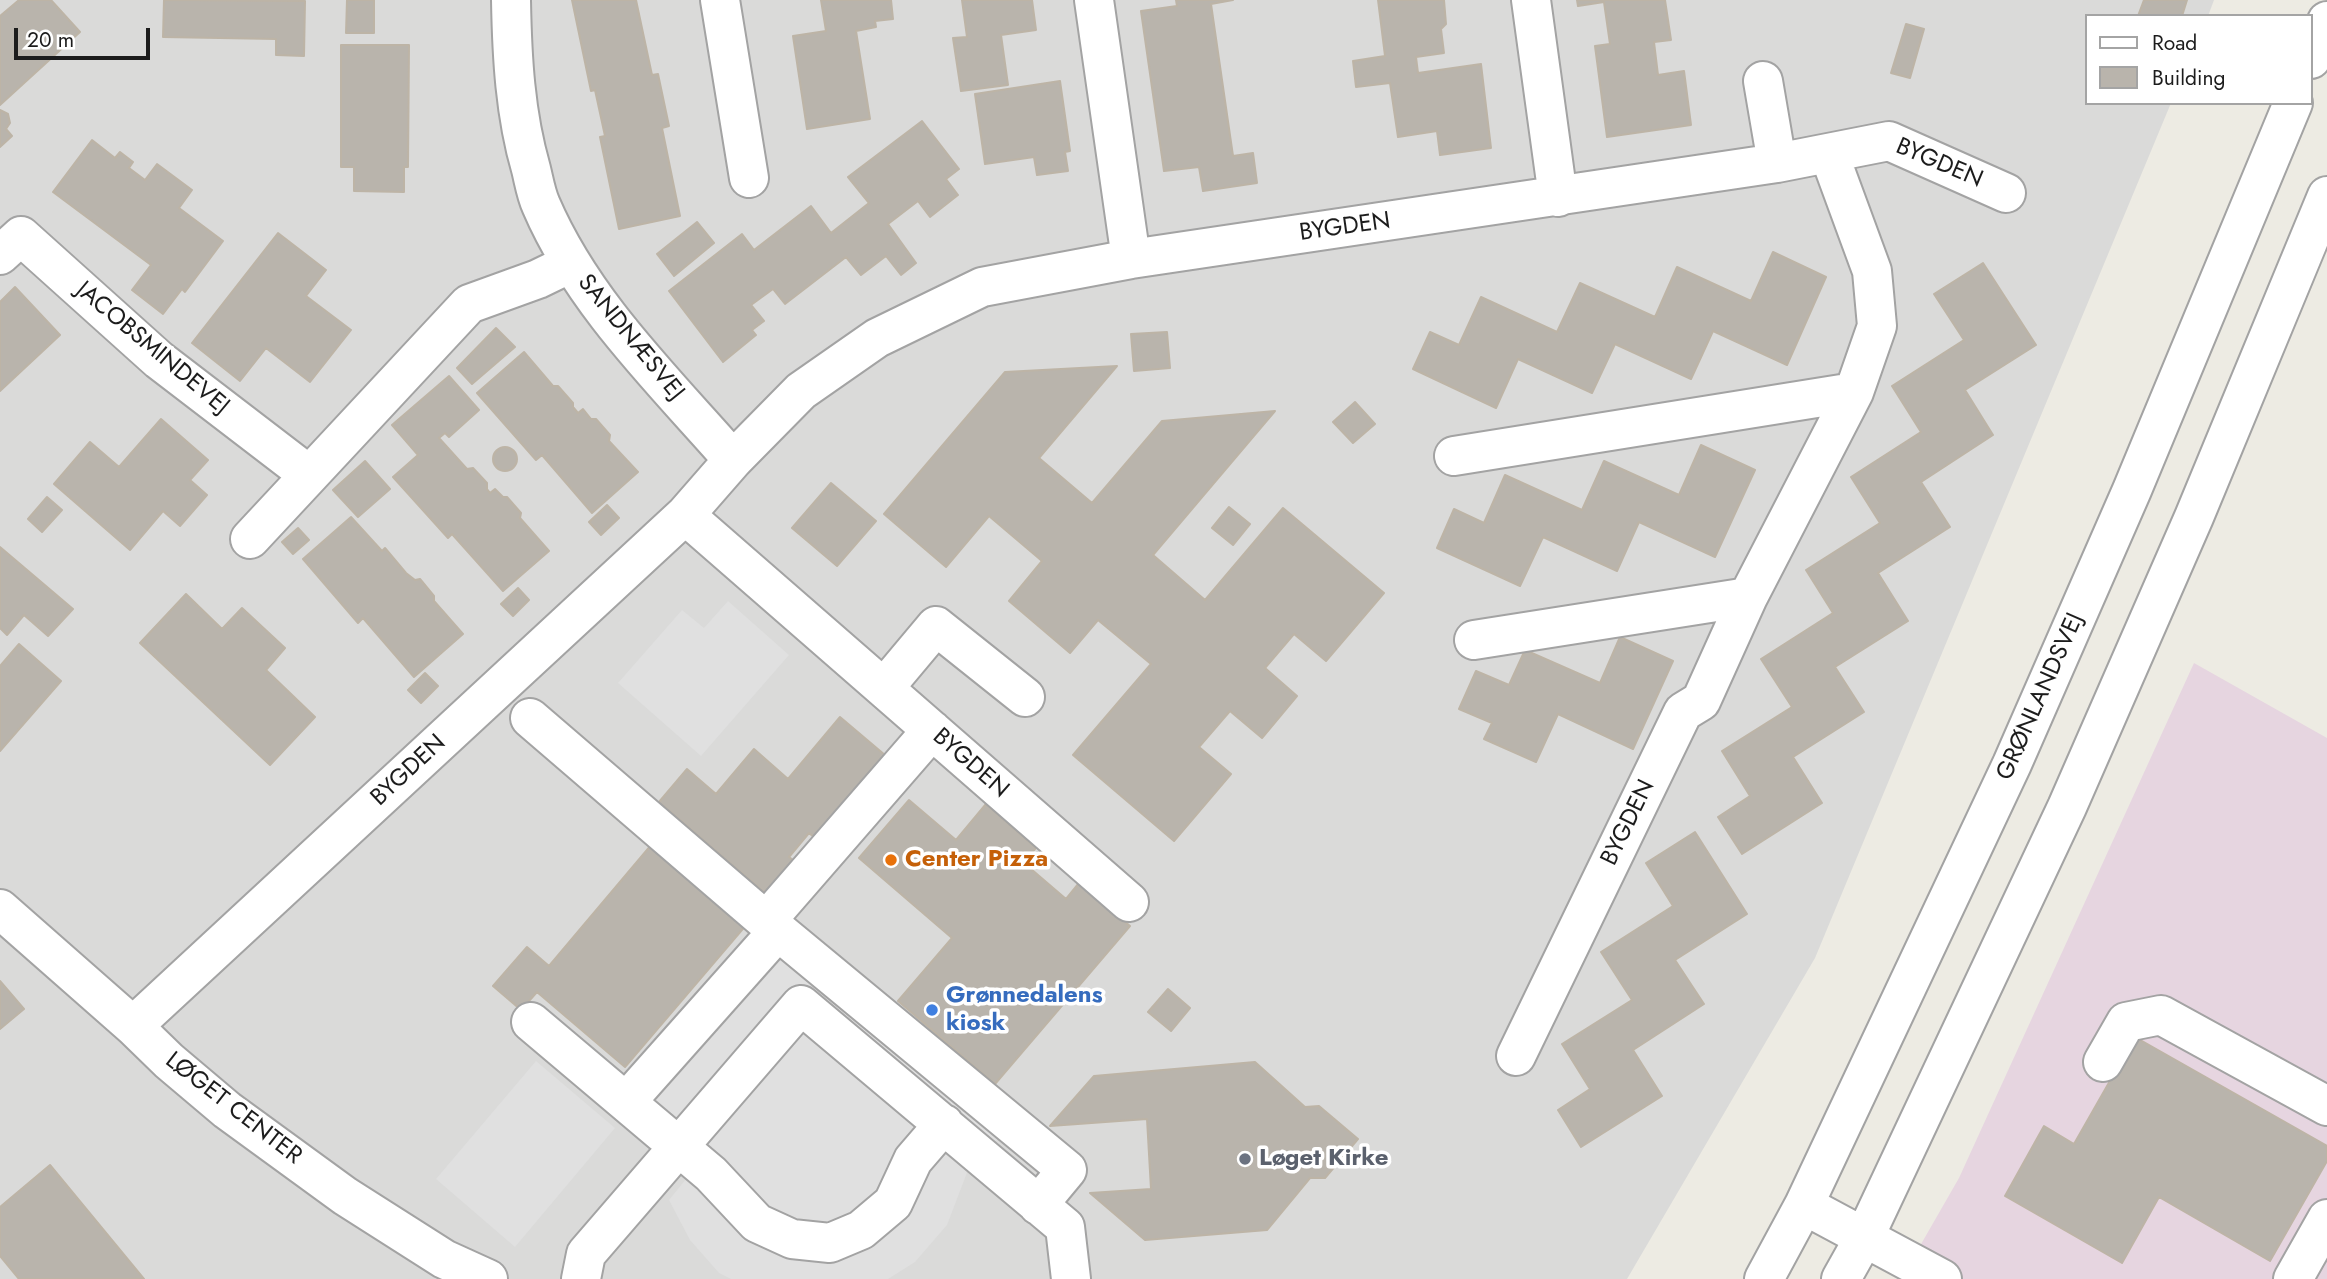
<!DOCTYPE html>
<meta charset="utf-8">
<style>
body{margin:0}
#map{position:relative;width:2327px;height:1279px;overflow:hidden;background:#edebe3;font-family:Jost,sans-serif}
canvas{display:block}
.legend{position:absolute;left:2085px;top:14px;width:228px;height:91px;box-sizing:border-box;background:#fff;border:2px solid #a4a4a4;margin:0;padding:9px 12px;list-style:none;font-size:21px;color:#1c1c1c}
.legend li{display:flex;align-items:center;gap:14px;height:35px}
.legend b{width:35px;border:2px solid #a4a4a4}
.scale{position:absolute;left:14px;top:28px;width:136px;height:32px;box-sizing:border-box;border:4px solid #1c1c1c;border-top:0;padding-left:9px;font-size:21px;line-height:24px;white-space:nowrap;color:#1c1c1c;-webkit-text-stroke:5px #fff;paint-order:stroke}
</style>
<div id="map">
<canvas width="2327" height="1279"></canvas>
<ul class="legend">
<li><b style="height:9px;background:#fff"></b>Road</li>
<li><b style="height:19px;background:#b9b4ac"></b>Building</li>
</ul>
<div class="scale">20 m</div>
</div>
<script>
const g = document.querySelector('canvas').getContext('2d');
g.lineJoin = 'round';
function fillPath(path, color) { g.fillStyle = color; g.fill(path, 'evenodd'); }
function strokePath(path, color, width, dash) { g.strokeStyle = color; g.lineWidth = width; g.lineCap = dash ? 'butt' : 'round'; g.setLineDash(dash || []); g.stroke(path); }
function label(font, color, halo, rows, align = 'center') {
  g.font = font + ' Jost,sans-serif'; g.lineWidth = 7; g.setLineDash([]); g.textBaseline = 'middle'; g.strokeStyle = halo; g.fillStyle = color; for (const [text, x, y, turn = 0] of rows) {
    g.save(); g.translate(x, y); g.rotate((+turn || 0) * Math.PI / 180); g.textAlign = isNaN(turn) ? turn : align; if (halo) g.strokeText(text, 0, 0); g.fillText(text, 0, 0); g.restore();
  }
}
fillPath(new Path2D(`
 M 0,0 L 2214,0 L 2208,16 L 2087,16 L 2087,103 L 2171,103 L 1815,958 L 1627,1279 L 0,1279 Z`), '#dadad9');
fillPath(new Path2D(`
 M 2194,663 L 2327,738 L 2327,1279 L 1901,1279 L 1959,1178 Z`), '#e6d5e0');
fillPath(new Path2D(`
 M 728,601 L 789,655 L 701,756 L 618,683 L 682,610 L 704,628 Z
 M 771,950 L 998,1139 L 968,1170 L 947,1225 L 915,1262 L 888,1279 L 731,1279 L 719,1273 L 690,1240 L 669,1200 L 712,1147 L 648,1094 Z
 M 536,1061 L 615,1128 L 515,1247 L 436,1179 Z`), '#e0e0e0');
const building = new Path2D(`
 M 19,0 L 51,0 L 80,32 L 0,105 L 0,16 Z
 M 164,0 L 305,1 L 304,56 L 276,55 L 276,39 L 163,37 Z
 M 347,0 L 374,0 L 374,33 L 346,33 Z
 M 572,0 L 636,0 L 652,75 L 658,74 L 669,126 L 662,128 L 680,216 L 619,229 L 600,137 L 605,136 L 595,90 L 591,91 Z
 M 821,0 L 891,0 L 893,19 L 875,21 L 876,27 L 856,31 L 870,119 L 807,129 L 793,36 L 826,31 Z
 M 962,0 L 1032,0 L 1036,30 L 1001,35 L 1008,85 L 961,91 L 953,38 L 967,37 Z
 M 1176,0 L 1233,0 L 1211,4 L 1233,156 L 1253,153 L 1257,183 L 1203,191 L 1199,167 L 1164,171 L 1141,11 L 1177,6 Z
 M 1378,0 L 1444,0 L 1446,24 L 1441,29 L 1444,53 L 1416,57 L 1418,73 L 1481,64 L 1491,148 L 1440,155 L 1437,131 L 1398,137 L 1390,83 L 1356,87 L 1353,61 L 1385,56 Z
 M 1577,0 L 1665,0 L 1671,40 L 1654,42 L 1658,75 L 1684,71 L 1691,125 L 1607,137 L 1595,46 L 1610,44 L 1604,2 L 1578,6 Z
 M 2144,0 L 2187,0 L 2182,16 L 2138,16 Z
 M 1906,24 L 1924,29 L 1910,78 L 1891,73 Z
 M 341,45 L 409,45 L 408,167 L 404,167 L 404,192 L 354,191 L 354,167 L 341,167 Z
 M 1060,81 L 1070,151 L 1065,152 L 1068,171 L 1037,175 L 1034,157 L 985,164 L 975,94 Z
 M 0,110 L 8,114 L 10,123 L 6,129 L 12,136 L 0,147 Z
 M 922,121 L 959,169 L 946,179 L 958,195 L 930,217 L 918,201 L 888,224 L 916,263 L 901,275 L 886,256 L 861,275 L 846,257 L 785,304 L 773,289 L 751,305 L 764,321 L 752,330 L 756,335 L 723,362 L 669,291 L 742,234 L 754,250 L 811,206 L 831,233 L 869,203 L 848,177 Z
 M 92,140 L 115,158 L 120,152 L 133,162 L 129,168 L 145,180 L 157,164 L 192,190 L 179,208 L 223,241 L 185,292 L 182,289 L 163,314 L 132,290 L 151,265 L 53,192 Z
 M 697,222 L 714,243 L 674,276 L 657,254 Z
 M 278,233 L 326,270 L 306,296 L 351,330 L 310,382 L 266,348 L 240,381 L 192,343 Z
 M 1773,252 L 1826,277 L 1787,365 L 1713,331 L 1691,379 L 1615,344 L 1592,393 L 1518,359 L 1496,408 L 1413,369 L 1430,332 L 1459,345 L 1481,297 L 1557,332 L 1580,283 L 1655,317 L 1677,267 L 1751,301 Z
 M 1983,263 L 2036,345 L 1965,390 L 1993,435 L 1921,482 L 1950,527 L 1878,573 L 1908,621 L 1835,667 L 1864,712 L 1793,757 L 1822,803 L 1742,854 L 1718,817 L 1750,796 L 1722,751 L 1792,707 L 1761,659 L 1833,613 L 1806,570 L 1880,523 L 1851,477 L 1921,432 L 1892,386 L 1964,340 L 1934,294 Z
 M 15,287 L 60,335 L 0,391 L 0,302 Z
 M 496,328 L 515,347 L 472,384 L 457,368 Z
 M 1167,332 L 1170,368 L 1134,371 L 1131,334 Z
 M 524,352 L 553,386 L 558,386 L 573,403 L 573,407 L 578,413 L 583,409 L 591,419 L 596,419 L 610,435 L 609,441 L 638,472 L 592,513 L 542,455 L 536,460 L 477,393 Z
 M 1117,366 L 1039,458 L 1092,503 L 1162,421 L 1275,411 L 1153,555 L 1205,600 L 1283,508 L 1384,593 L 1326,661 L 1294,634 L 1265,668 L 1297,696 L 1262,738 L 1230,711 L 1199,747 L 1231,774 L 1174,841 L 1073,755 L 1151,664 L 1098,620 L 1070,653 L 1009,601 L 1042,561 L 989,516 L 946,567 L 884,514 L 1005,372 Z
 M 449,376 L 479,410 L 449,437 L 445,433 L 439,438 L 467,469 L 473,468 L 487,483 L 487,489 L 490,493 L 495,489 L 503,497 L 507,497 L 521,513 L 520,518 L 549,551 L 503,591 L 452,534 L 448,538 L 393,477 L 418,455 L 392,425 Z
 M 1355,402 L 1375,424 L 1353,443 L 1333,422 Z
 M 161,419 L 208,460 L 190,480 L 207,495 L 180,526 L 163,511 L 130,550 L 54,484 L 90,442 L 119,467 Z
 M 1701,445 L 1755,470 L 1715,557 L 1639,522 L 1617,571 L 1543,537 L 1520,586 L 1437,548 L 1454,509 L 1484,523 L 1505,475 L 1582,510 L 1604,461 L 1679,495 Z
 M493 459a12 12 0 1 1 24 0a12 12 0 1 1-24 0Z
 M 365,461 L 390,489 L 358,517 L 333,490 Z
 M 831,483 L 876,521 L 837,566 L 792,528 Z
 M 47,497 L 62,510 L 42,532 L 28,519 Z
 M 607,505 L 619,518 L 601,535 L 589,522 Z
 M 1229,507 L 1250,524 L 1233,545 L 1212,528 Z
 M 351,517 L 382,551 L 385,548 L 406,573 L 415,580 L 420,579 L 434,596 L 434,601 L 463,634 L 414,677 L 363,618 L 358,623 L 303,559 Z
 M 298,528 L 309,540 L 293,554 L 282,542 Z
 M 0,547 L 73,609 L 48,636 L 24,615 L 7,635 L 0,628 Z
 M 518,588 L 529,600 L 513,616 L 501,604 Z
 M 186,594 L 222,629 L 242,608 L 285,648 L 266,670 L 315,717 L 270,765 L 140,643 Z
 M 1620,637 L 1673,661 L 1633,749 L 1558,714 L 1536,762 L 1484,739 L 1492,723 L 1459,709 L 1476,671 L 1509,685 L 1525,650 L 1600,683 Z
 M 19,644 L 61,681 L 0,751 L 0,666 Z
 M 425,673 L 438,686 L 421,703 L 408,690 Z
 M 840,717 L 892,761 L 822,844 L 809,833 L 789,857 L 801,866 L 772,899 L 659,802 L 687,769 L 716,794 L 754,749 L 788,779 Z
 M 909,800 L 956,840 L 986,804 L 1036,848 L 1024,863 L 1066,899 L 1079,883 L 1130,926 L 995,1084 L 898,1001 L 952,938 L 859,858 Z
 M 1695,832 L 1747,914 L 1675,960 L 1704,1004 L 1633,1050 L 1662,1096 L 1581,1147 L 1558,1110 L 1590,1089 L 1562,1044 L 1632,1000 L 1601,952 L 1673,906 L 1646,863 Z
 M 652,844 L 747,924 L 625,1067 L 537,992 L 521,1010 L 493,986 L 527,947 L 549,966 Z
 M 0,981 L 24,1009 L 0,1029 Z
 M 1168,989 L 1190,1008 L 1171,1031 L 1148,1012 Z
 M 2135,1037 L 2327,1146 L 2327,1161 L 2270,1261 L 2159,1197 L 2122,1263 L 2005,1196 L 2044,1126 L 2074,1144 Z
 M 1255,1062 L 1305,1107 L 1319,1106 L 1358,1139 L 1325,1178 L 1310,1178 L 1267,1230 L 1145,1240 L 1090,1193 L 1151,1189 L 1147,1119 L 1050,1126 L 1094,1076 Z
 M 50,1165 L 144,1279 L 19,1279 L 0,1256 L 0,1207 Z`);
fillPath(building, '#b9b4ac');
strokePath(building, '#bdb4a6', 2);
const minor = new Path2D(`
 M 511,0 C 512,57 515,114 531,169 C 534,181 536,194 541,205 C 583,303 663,380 733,460
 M 720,0 L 749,178
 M 1094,0 L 1131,259
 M 1531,0 L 1558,197
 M 2311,59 L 2327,21
 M 1763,81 L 1777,163
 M 0,255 L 21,236 L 159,360 L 309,475
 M 1454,456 L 1854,392
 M 685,515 L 1129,902
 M 250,539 L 469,304 L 538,279 L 571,263
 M 1474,640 L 1748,597
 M 884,688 L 936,626 L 1025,697
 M 530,718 L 766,921 L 1067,1170 L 1038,1205
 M 0,909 L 133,1026 L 169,1061 L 227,1110 L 345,1196 L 444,1259 L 488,1279
 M 766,921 L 932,730
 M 531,1022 L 711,1174 L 757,1223 L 792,1239 L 830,1243 L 861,1230 L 893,1203 L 913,1160 L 944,1124
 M 133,1026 L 685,515 L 733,460 L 801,391 L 877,338 L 982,287 L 1131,259 L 1777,163 L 1889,141 L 2006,193
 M 1516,1056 L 1683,712 L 1701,701 L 1748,597 L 1854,392 L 1877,326 L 1872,271 L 1829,154
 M 2103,1062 L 2126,1022 L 2161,1015 L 2327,1106
 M 626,1102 L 778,931
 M 1804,1205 L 1942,1279
 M 581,1279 L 586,1254 L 801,1005 L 1065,1227 L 1071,1279
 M 1764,1279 L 1804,1205 L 2012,764 L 2132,490 L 2293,103
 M 1841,1279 L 1864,1238 L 2067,807 L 2194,517 L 2327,196
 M 2293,1279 L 2327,1219`);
strokePath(minor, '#a3a3a3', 42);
strokePath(minor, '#fff', 38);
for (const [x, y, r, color] of [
 [891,860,7,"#e8710a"],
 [932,1010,7,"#3f7fe0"],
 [1245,1159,7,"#6b7280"]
]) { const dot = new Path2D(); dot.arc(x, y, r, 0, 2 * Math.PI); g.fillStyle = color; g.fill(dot); strokePath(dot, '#fff', 2.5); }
label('24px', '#1c1c1c', '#fff', [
 ["BYGDEN",1939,164,23],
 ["BYGDEN",1345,228,-8],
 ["SANDNÆSVEJ",630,338,51],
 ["JACOBSMINDEVEJ",152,349,40],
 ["GRØNLANDSVEJ",2041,697,-66],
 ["BYGDEN",970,764,41],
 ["BYGDEN",409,771,-43],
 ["BYGDEN",1629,823,-64],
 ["LØGET CENTER",233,1109,38]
]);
label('bold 24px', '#c56008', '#fff', [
 ["Center Pizza",905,860]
], 'left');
label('bold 24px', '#366cbe', '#fff', [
 ["Grønnedalens",946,996],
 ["kiosk",946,1024]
], 'left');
label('bold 24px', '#5b616d', '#fff', [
 ["Løget Kirke",1259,1159]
], 'left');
</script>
